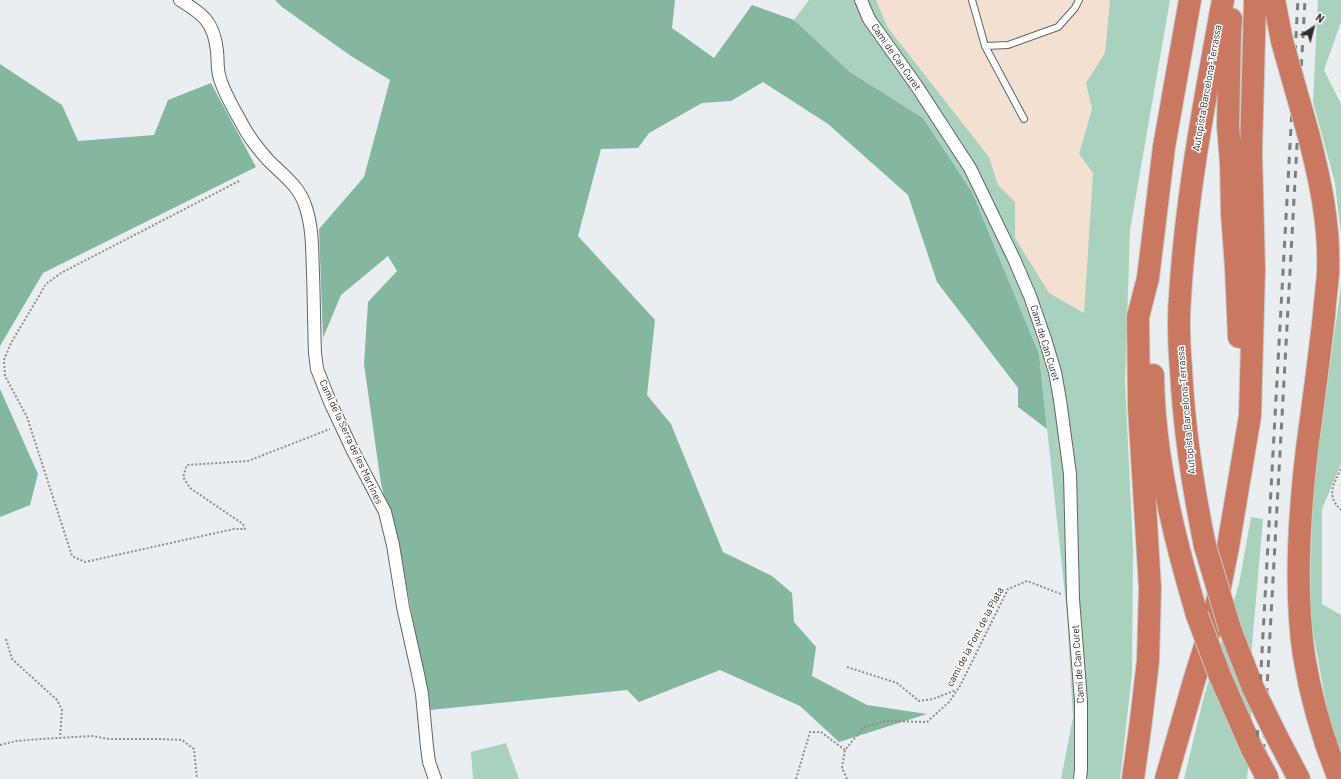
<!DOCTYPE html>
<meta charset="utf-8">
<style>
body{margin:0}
#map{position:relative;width:1341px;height:779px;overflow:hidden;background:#ebeef1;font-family:Barlow,sans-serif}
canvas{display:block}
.north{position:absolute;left:1293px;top:8px;width:40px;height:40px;-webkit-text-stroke:3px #fff;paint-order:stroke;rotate:36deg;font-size:11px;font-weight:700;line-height:16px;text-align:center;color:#2b2c2d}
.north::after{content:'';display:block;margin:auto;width:14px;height:18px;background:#2b2c2d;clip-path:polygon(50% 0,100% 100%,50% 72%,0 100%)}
</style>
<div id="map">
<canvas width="1341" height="779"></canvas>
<div class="north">N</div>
</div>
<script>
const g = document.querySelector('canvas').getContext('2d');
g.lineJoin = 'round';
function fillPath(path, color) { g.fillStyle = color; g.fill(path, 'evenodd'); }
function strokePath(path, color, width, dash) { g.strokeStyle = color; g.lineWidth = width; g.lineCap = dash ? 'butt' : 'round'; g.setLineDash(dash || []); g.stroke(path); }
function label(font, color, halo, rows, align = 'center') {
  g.font = font + ' Barlow,sans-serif'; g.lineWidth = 3; g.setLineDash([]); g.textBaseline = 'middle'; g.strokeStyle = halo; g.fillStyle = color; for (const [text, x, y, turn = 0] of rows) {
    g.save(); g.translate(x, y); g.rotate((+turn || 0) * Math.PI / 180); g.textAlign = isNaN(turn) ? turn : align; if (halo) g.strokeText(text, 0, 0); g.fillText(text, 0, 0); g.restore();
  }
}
fillPath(new Path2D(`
 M 876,0 L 1110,0 L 1105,53 L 1086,83 L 1092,109 L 1079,154 L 1093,173 L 1084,313 L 1049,293 L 1014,238 L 1015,202 L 998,185 L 989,157 L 887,28 Z`), '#f3e0d0');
fillPath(new Path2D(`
 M 809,0 L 876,0 L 888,28 L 989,157 L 998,185 L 1015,202 L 1015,238 L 1049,293 L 1084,313 L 1093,173 L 1079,154 L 1092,109 L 1086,83 L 1105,53 L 1110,0 L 1170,0 L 1130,230 L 1125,382 L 1133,549 L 1132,674 L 1120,779 L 1061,779 L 1073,717 L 1067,613 L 1039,354 L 972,192 L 923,118 L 850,72 L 794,20 Z
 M 1318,0 L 1341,0 L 1341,22 L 1324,70 L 1341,104 L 1341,235 L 1335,183 L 1313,102 Z
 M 1341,285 L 1341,464 L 1322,509 L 1322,604 L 1341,615 L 1341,758 L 1332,735 L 1310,616 L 1312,497 Z
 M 1251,517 L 1263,519 L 1252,645 L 1251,735 L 1247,779 L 1184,779 L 1204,696 L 1239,584 Z
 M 506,743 L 519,779 L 473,779 L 471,752 Z`), '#aad1bd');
fillPath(new Path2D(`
 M 275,0 L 675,0 L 672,28 L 714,58 L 752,5 L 794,20 L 850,72 L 923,118 L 972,192 L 1039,354 L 1047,429 L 1018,407 L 1018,388 L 937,282 L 908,195 L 828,124 L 763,82 L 731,101 L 702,103 L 649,133 L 638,148 L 601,149 L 578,236 L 655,320 L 647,395 L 671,424 L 723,552 L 772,576 L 792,593 L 794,622 L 816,647 L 812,676 L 867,705 L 927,714 L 839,742 L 800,706 L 720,670 L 639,702 L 627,690 L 430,710 L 405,578 L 381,484 L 364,364 L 368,302 L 397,271 L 388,256 L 341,295 L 323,338 L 319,229 L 364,177 L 390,80 L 351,56 L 282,7 Z
 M 0,64 L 62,105 L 78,141 L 154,135 L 168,100 L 211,83 L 256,167 L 43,273 L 0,346 Z
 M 0,389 L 38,474 L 30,505 L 0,517 Z`), '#84b79d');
const lane = new Path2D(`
 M 972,0 L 985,46 L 1008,45 L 1058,27 L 1075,8 L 1079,0
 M 985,46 L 1024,119`);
const street = new Path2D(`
 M 180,0 C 203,14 214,22 217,51 C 218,59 217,67 219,75 C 223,92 234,109 242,124 C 249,138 259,150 269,161 C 282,174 299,186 305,205 C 313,227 312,250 313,274 C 314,300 314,326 315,353 L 317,369 L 330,402 L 352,449 L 385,512 L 393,545 L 403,607 L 418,674 L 422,694 L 427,747 L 429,762 L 435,779
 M 861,0 L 869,19 L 916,85 L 970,168 L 1014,259 L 1030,296 L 1045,339 L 1055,372 L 1060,400 L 1070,474 L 1073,599 L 1081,701 L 1081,770 L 1080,779`);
const highway = new Path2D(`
 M 1274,0 L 1282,41
 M 1231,19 L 1230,31 L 1228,126 L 1231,163 L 1232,213 L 1236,268 L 1239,337
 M 1308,133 C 1320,179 1330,225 1328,273 C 1327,287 1325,301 1324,315 C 1319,360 1313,404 1307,449 C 1299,516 1294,589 1304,656 C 1311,698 1323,740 1339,779
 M 1153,375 C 1154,458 1174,537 1197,615
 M 1205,546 C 1193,488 1184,429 1181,369 C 1179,345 1178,321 1180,297 C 1186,197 1205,98 1223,0
 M 1230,629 L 1253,688
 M 1220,676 L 1252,749
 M 1276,735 L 1299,779
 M 1133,779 L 1141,721 L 1148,661 L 1150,588 L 1139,407 L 1138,317 L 1148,278 L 1164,147 L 1190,0
 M 1166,779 L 1194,681 L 1214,617 L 1228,547 L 1250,416 L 1254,270 L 1251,152 L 1255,0`);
strokePath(lane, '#626567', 8);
strokePath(street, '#626567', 14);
strokePath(highway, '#c8c8c8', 24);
strokePath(new Path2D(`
 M 239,181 L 61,273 L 46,284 L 11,343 L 4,360 L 5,376 L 27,417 L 72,556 L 85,562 L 234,529 L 245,529 L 243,524 L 190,488 L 183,477 L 187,465 L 248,461 L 330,429
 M 1341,469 C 1333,485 1326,496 1341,510
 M 6,639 L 12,659 L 57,700 L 62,710 L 60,738
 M 847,667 L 897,683 L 919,701 L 933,699 L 956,690
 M 0,745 L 16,741 L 40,739 L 92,736 L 109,739 L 159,739 L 182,740 L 194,749 L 197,779
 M 796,779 L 810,732 L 821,732 L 845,750
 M 847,779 L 842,768 L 845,750 L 864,727 L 885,721 L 927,722 L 949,702 L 960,686 L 1008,589 L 1027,581 L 1061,594`), '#8c8e90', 2, [2, 2]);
strokePath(lane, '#fff', 6);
strokePath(street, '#fff', 12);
strokePath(highway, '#c97962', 22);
strokePath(new Path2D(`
 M 1255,779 L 1298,0
 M 1262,779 L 1305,0`), '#7c7e80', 3, [7, 7]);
const highwayBridge = new Path2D(`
 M 1282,41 L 1308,133
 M 1205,546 L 1230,629
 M 1197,615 L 1220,676
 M 1253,688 L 1276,735
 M 1252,749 L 1268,779`);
strokePath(highwayBridge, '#c8c8c8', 24, []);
strokePath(highwayBridge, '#c97962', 22);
label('10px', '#2b2c2d', '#fff', [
 ["Camí de Can Curet",896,57,55],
 ["Autopista Barcelona-Terrassa",1207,88,-80],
 ["Camí de Can Curet",1045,343,73],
 ["Autopista Barcelona-Terrassa",1186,410,-95],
 ["Camí de la Serra de les Martines",351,442,65],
 ["camí de la Font de la Plata",975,637,-62],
 ["Camí de Can Curet",1078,664,-94]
]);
</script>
